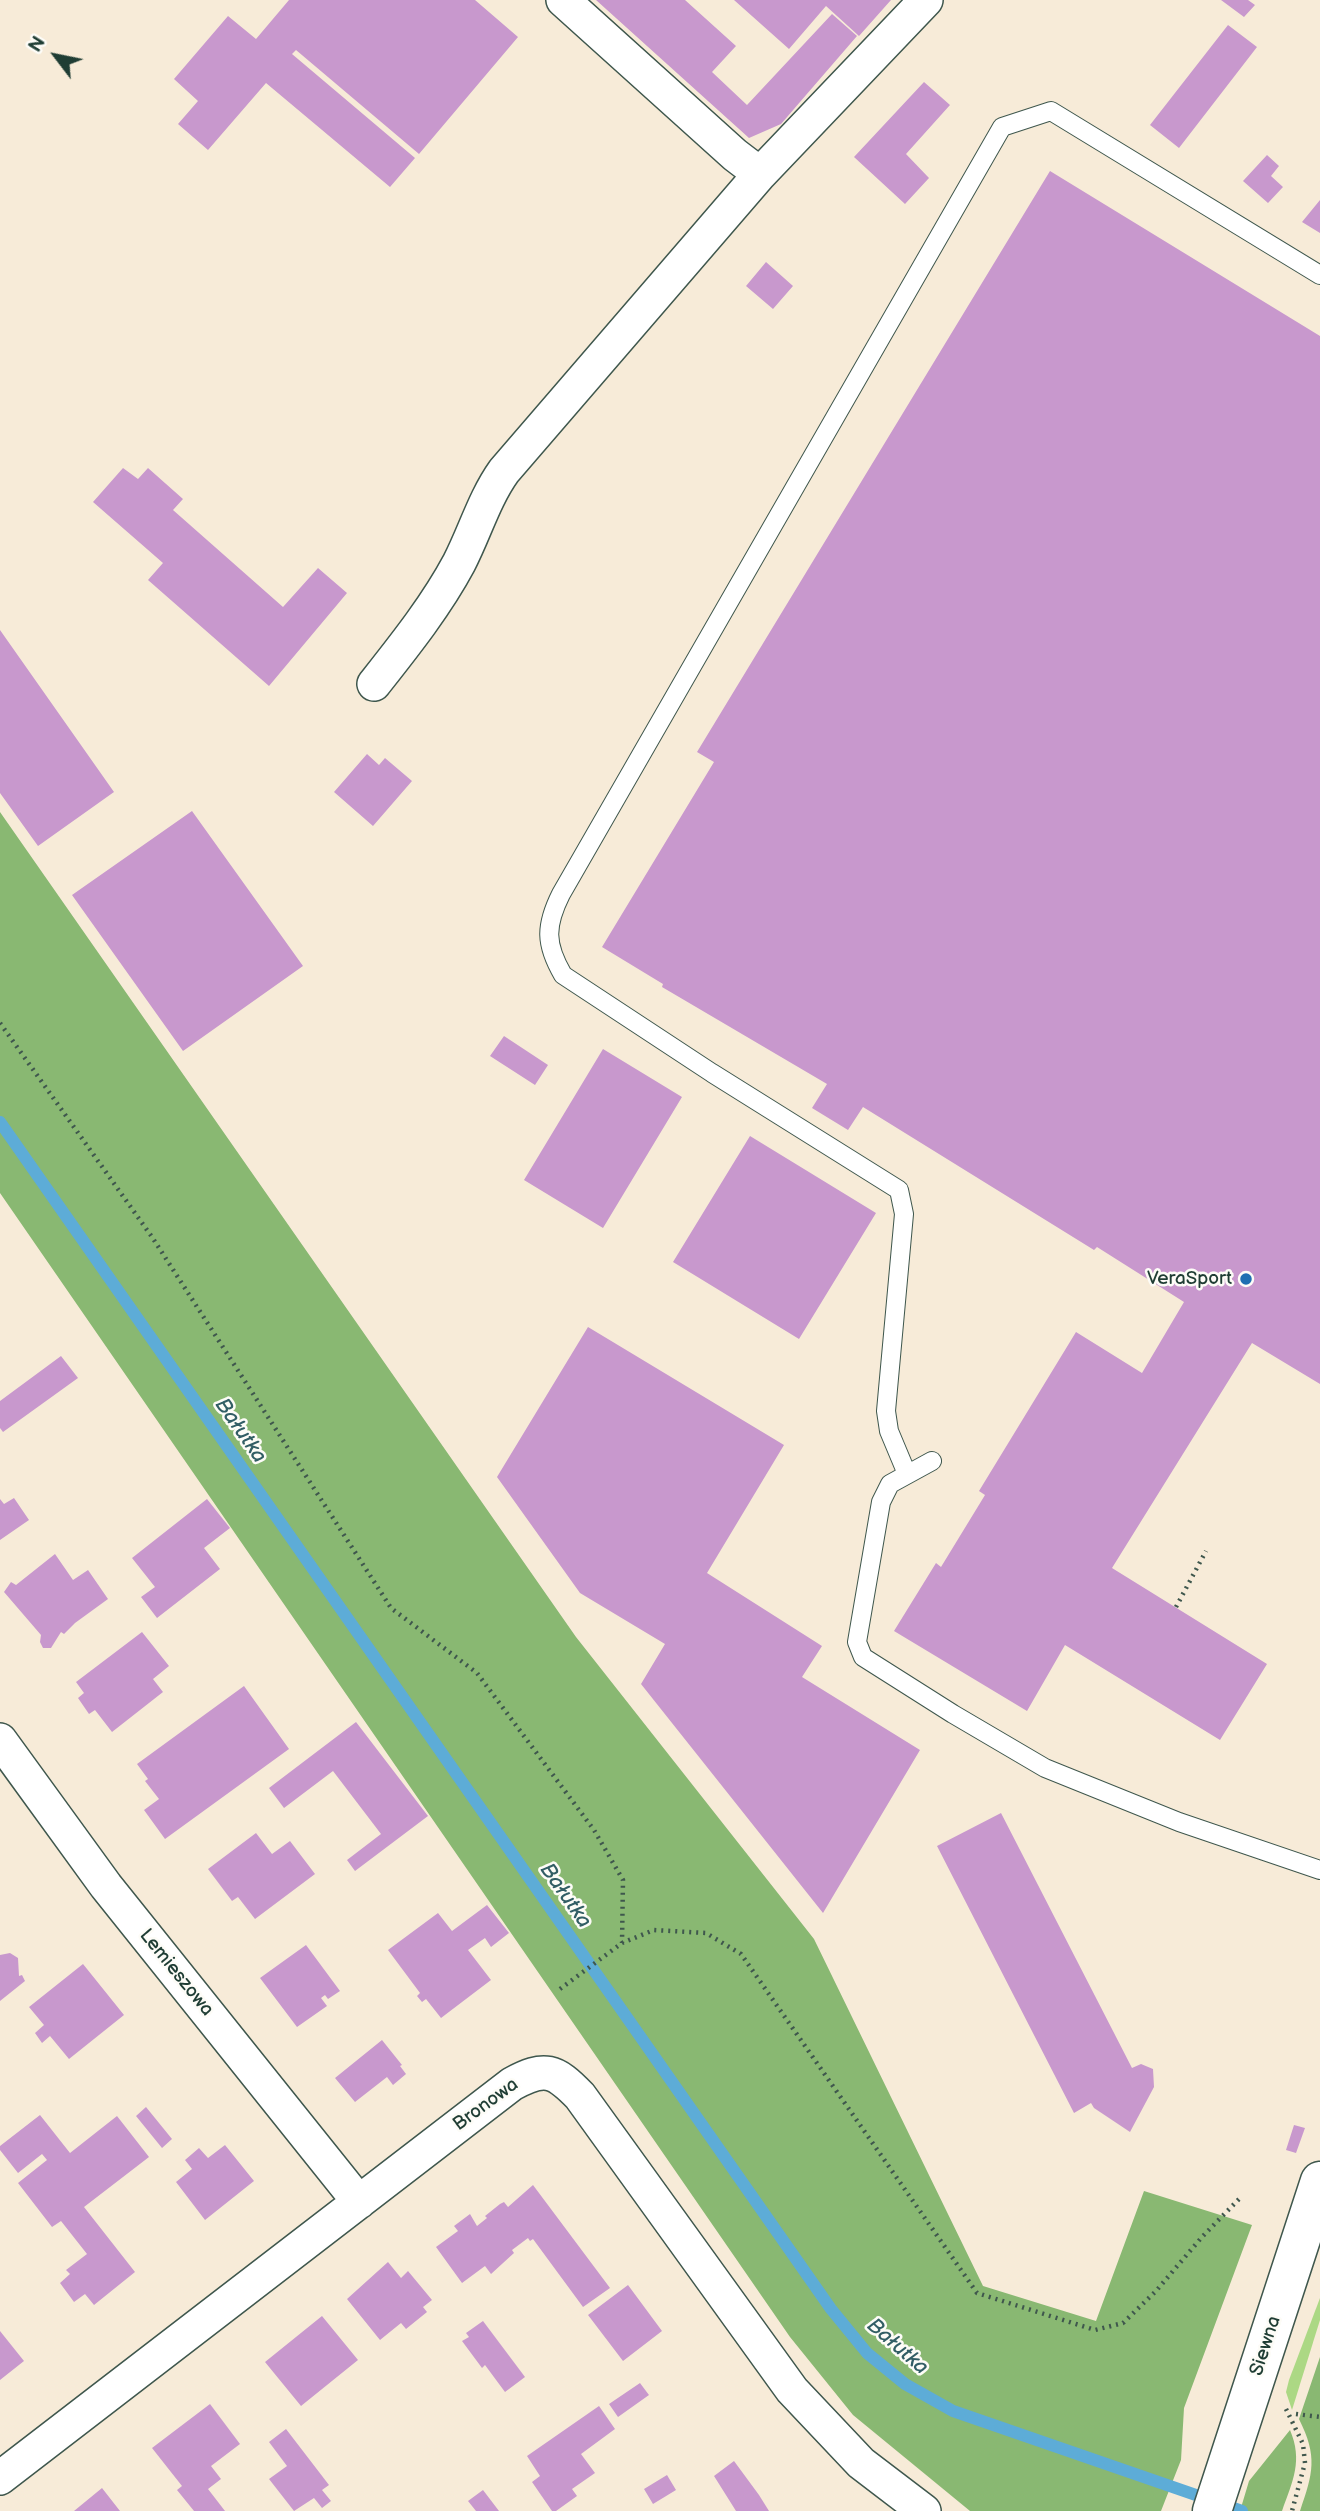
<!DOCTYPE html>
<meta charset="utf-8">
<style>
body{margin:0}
#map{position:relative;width:1320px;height:2511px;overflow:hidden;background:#f7ebd8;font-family:"Balsamiq Sans",sans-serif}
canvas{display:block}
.north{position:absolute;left:21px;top:21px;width:70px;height:70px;-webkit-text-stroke:5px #fdfcf7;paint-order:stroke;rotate:302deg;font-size:19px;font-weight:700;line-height:28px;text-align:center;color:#1f3d34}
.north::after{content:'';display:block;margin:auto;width:24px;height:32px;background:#1f3d34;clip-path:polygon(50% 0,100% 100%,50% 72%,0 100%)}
</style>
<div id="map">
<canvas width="1320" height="2511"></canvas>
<div class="north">N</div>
</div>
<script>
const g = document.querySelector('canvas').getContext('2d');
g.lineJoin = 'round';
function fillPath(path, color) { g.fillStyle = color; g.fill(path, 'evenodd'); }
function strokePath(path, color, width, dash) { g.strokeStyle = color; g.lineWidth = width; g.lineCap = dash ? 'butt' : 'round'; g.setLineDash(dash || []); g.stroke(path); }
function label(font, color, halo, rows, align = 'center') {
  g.font = font + ' "Balsamiq Sans",sans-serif'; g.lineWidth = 5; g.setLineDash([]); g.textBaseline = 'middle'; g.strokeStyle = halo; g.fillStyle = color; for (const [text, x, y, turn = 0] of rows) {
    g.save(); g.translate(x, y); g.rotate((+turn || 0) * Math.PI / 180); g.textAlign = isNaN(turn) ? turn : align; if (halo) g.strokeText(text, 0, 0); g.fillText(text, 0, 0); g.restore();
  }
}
fillPath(new Path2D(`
 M 1320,2298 L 1320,2320 L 1292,2410 L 1286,2392 L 1289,2380 Z`), '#acd884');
fillPath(new Path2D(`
 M 0,812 L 576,1637 L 814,1939 L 983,2286 L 1096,2321 L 1144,2191 L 1252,2225 L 1184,2408 L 1181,2460 L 1161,2511 L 970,2511 L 853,2415 L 790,2337 L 0,1193 Z
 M 1320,2357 L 1320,2511 L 1300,2511 C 1313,2473 1318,2457 1299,2419 Z
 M 1290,2430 C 1303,2461 1293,2480 1282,2511 L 1240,2511 L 1249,2481 Z`), '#89b872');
strokePath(new Path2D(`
 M 0,1122 L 831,2309 L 867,2353 L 905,2384 L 953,2411 L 1242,2511`), '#5dacd7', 12);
fillPath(new Path2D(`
 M 289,0 L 475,0 L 518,37 L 419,154 L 296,50 L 292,54 L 415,158 L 390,187 L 266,83 L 208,150 L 178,124 L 198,101 L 174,79 L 228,16 L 256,39 Z
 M 596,0 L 685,0 L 736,46 L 712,72 L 747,105 L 832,14 L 857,36 L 781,124 L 749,138 Z
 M 734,0 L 891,0 L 859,36 L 826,6 L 789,49 Z
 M 1221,0 L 1248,0 L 1255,5 L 1244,17 Z
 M 1228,25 L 1257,47 L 1179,148 L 1150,125 Z
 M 924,82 L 950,105 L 906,154 L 929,178 L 905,204 L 854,157 Z
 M 1267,155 L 1279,166 L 1271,176 L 1283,187 L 1268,203 L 1243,181 Z
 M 1050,171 L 1320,336 L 1320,1384 L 1252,1343 L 1112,1568 L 1267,1664 L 1220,1740 L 1065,1645 L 1027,1711 L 894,1631 L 936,1563 L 941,1567 L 985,1495 L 979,1491 L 1076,1332 L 1142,1373 L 1184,1302 L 1097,1247 L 1094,1250 L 863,1107 L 848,1130 L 812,1108 L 827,1084 L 662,987 L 663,984 L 602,947 L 714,762 L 697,752 Z
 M 1320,200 L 1320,233 L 1302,222 Z
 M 766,262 L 793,286 L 773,309 L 746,286 Z
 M 123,468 L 138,479 L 148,468 L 183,499 L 173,510 L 283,607 L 318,568 L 347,593 L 269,686 L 148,580 L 163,563 L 93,502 Z
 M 0,630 L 114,792 L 38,846 L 0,793 Z
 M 367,754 L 379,765 L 385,758 L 412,781 L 373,826 L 334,792 Z
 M 192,811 L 303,966 L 183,1051 L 72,895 Z
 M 504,1036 L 548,1065 L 535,1085 L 490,1056 Z
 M 603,1049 L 682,1097 L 603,1228 L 524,1180 Z
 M 750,1136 L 876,1213 L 799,1339 L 673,1262 Z
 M 588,1327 L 784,1445 L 707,1573 L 822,1646 L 802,1677 L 920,1750 L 823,1913 L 641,1684 L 665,1644 L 580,1593 L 497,1477 Z
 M 61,1356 L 78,1378 L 3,1432 L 0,1428 L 0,1401 Z
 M 14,1498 L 29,1520 L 0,1540 L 0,1499 L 4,1504 Z
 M 207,1499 L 230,1528 L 204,1548 L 220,1569 L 157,1618 L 141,1597 L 155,1587 L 132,1558 Z
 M 55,1554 L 73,1580 L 88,1570 L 108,1599 L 75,1623 L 64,1634 L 61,1632 L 51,1648 L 43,1648 L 40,1642 L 41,1635 L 4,1592 L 11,1582 L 16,1585 Z
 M 142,1632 L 169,1666 L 153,1679 L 163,1692 L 112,1732 L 95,1710 L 89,1714 L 78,1698 L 84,1693 L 76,1682 Z
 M 244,1686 L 289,1749 L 165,1839 L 144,1810 L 159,1799 L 145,1781 L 148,1779 L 137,1764 Z
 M 356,1722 L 428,1816 L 355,1871 L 347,1860 L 381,1834 L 333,1771 L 284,1808 L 269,1788 Z
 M 1001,1813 L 1132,2068 L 1141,2064 L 1153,2069 L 1154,2087 L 1130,2132 L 1094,2108 L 1091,2103 L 1074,2113 L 937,1846 Z
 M 256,1833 L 272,1854 L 290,1841 L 315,1874 L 255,1919 L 238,1897 L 232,1901 L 208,1869 Z
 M 487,1905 L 509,1933 L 491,1947 L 485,1938 L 468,1950 L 491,1980 L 441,2018 L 426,1999 L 422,2002 L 417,1996 L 420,1993 L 388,1950 L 438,1913 L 452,1931 Z
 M 306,1945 L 340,1991 L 328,1999 L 325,1995 L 321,1998 L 327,2006 L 297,2027 L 260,1978 Z
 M 10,1953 L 18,1958 L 19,1976 L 22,1975 L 25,1981 L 0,2001 L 0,1955 Z
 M 83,1964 L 124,2015 L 69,2059 L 50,2036 L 42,2043 L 35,2033 L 44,2025 L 29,2007 Z
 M 382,2040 L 402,2065 L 400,2066 L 406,2074 L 393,2085 L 387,2077 L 355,2102 L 335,2078 Z
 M 146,2107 L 172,2139 L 162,2148 L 136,2116 Z
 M 40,2115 L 70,2153 L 117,2116 L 149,2157 L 84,2207 L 135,2272 L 94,2305 L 85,2294 L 74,2302 L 60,2283 L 70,2274 L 66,2270 L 87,2254 L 61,2221 L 52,2227 L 18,2183 L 47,2160 L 42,2154 L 18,2173 L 0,2150 L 0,2146 Z
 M 1294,2125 L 1305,2128 L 1296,2153 L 1286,2150 Z
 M 225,2145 L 254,2181 L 205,2220 L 176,2182 L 192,2169 L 185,2160 L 199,2148 L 208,2158 Z
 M 533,2185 L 610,2288 L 583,2307 L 533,2239 L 530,2241 L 528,2238 L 512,2250 L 514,2253 L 491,2274 L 485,2266 L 462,2283 L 436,2247 L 458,2231 L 454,2226 L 470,2214 L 477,2226 L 487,2218 L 485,2216 L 500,2204 L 504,2202 L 508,2207 Z
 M 388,2262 L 401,2278 L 408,2271 L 432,2300 L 423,2307 L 427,2312 L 406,2329 L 401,2323 L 380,2340 L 347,2299 Z
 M 628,2285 L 662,2331 L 623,2361 L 588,2315 Z
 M 322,2316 L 358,2360 L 301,2406 L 265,2362 Z
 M 483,2321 L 525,2377 L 505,2392 L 485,2365 L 482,2368 L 462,2341 L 469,2337 L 466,2333 Z
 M 0,2331 L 24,2361 L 0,2380 Z
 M 640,2383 L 649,2395 L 618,2417 L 609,2404 Z
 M 210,2404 L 240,2444 L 211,2466 L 221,2479 L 208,2489 L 225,2511 L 194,2511 L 177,2490 L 182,2486 L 152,2448 Z
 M 599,2406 L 615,2429 L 581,2454 L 595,2473 L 572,2489 L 577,2496 L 556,2511 L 552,2511 L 532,2482 L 540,2476 L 527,2456 Z
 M 286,2429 L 329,2485 L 322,2490 L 331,2501 L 322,2508 L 314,2498 L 294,2511 L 269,2479 L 287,2466 L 269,2442 Z
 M 734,2461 L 759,2495 L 769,2511 L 736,2511 L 714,2476 Z
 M 667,2475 L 676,2490 L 653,2504 L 644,2489 Z
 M 102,2488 L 120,2511 L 74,2511 Z
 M 483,2490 L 499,2511 L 476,2511 L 468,2501 Z`), '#c898cd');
const lane = new Path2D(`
 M 932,1461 L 890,1484 L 881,1502 L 857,1642 L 863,1657 L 953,1714 L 1045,1768 L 1179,1822 L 1320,1870
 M 907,1474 L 889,1431 L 886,1411 L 904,1214 L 899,1190 L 712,1073 L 563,975 C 545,944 545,926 561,894 L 1002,127 L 1051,111 L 1320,275`);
const street = new Path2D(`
 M 563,0 L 735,155 L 760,174 L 926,0
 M 374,684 C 404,646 436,606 459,563 C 475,532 484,499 504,471 L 760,174
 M 0,1740 L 106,1886 L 359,2202
 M 0,2478 L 512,2084 C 545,2066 555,2070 580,2096 L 792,2390 L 861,2463 L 924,2511`);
const secondary = new Path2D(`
 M 1212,2511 L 1320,2181`);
strokePath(lane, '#3f574d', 20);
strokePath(street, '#3f574d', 36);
strokePath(secondary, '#3f574d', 41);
strokePath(new Path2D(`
 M 0,1023 L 152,1237 L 391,1608 L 477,1673 L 594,1830 L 623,1880 L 622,1943
 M 1176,1607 L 1206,1551
 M 560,1989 L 622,1943 L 654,1930 L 706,1933 L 741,1954 L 977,2293 L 1095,2330 L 1123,2323 L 1156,2291 L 1202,2237 L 1240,2198
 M 1286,2409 L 1303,2444 L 1305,2463 L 1292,2511
 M 1296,2414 L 1320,2417`), '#3f574d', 4.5, [2, 5]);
strokePath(lane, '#fff', 18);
strokePath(street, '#fff', 33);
strokePath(secondary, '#fff', 38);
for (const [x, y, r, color] of [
 [1246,1279,7,"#1f6fb2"]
]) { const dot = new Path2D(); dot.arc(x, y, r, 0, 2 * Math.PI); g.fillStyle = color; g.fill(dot); strokePath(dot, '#fdfcf7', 2.5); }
label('19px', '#1f3d34', '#fdfcf7', [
 ["VeraSport",1232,1279]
], 'right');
label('19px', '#1f3d34', '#fdfcf7', [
 ["Lemieszowa",176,1973,51],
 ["Bronowa",486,2105,-36],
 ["Siewna",1266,2346,-72]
]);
label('italic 21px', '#325e65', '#fdfcf7', [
 ["Bałutka",240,1431,55],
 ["Bałutka",565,1896,55],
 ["Bałutka",897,2347,41]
]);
</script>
